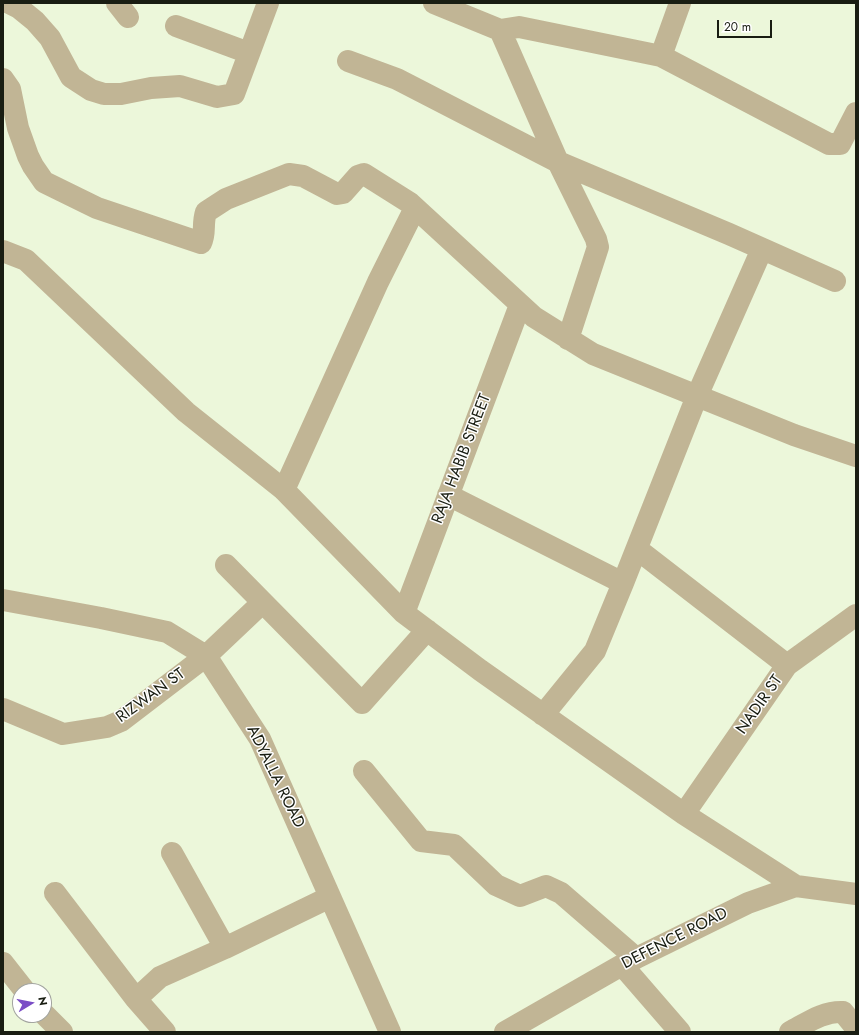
<!DOCTYPE html>
<style>
body{margin:0}
#map{position:relative;width:859px;height:1035px;overflow:hidden;background:#ecf7da;font-family:Jost,sans-serif}
canvas{display:block}
.frame{position:absolute;inset:0;border:4px solid #191d12;pointer-events:none}
.north{position:absolute;left:12px;top:983px;width:40px;height:40px;box-sizing:border-box;background:#fff;border:1px solid #a3a5a0;border-radius:50%;rotate:80deg;font-size:11px;font-weight:700;line-height:16px;text-align:center;color:#191d12}
.north::after{content:'';display:block;margin:auto;width:14px;height:18px;background:#7b4dc6;clip-path:polygon(50% 0,100% 100%,50% 72%,0 100%)}
.scale{position:absolute;left:717px;top:20px;width:55px;height:18px;box-sizing:border-box;border:2px solid #191d12;border-top:0;padding-left:5px;font-size:12px;line-height:14px;white-space:nowrap;color:#191d12;-webkit-text-stroke:3px #fff;paint-order:stroke}
</style>
<div id="map">
<canvas width="859" height="1035"></canvas>
<div class="frame"></div>
<div class="north">N</div>
<div class="scale">20 m</div>
</div>
<script>
const g = document.querySelector('canvas').getContext('2d');
g.lineJoin = 'round';
function strokePath(path, color, width, dash) { g.strokeStyle = color; g.lineWidth = width; g.lineCap = dash ? 'butt' : 'round'; g.setLineDash(dash || []); g.stroke(path); }
function label(font, color, halo, rows, align = 'center') {
  g.font = font + ' Jost,sans-serif'; g.lineWidth = 3; g.setLineDash([]); g.textBaseline = 'middle'; g.strokeStyle = halo; g.fillStyle = color; for (const [text, x, y, turn = 0] of rows) {
    g.save(); g.translate(x, y); g.rotate((+turn || 0) * Math.PI / 180); g.textAlign = isNaN(turn) ? turn : align; if (halo) g.strokeText(text, 0, 0); g.fillText(text, 0, 0); g.restore();
  }
}
strokePath(new Path2D(`
 M 9,3 L 19,8 L 35,21 L 50,38 L 71,77 L 91,90 L 104,94 L 121,94 L 151,88 L 180,86 L 217,97 L 234,94 L 268,3
 M 117,3 L 128,17
 M 434,3 L 500,30 L 558,162 L 596,239 L 598,247 L 568,339
 M 176,26 L 249,53
 M 500,30 L 519,27 L 661,56 L 829,144 L 840,144 L 856,113
 M 661,56 L 680,3
 M 348,61 L 397,79 L 558,162 L 729,234 L 835,281
 M 3,79 L 10,89 L 18,128 L 28,156 L 33,166 L 44,182 L 97,208 L 201,243 C 206,233 202,224 206,212 L 226,199 L 289,174 L 303,176 L 337,194 L 343,193 L 358,176 L 364,174 L 410,203 L 534,317 L 593,354 L 794,435 L 856,456
 M 3,251 L 26,260 L 186,412 L 284,490 L 404,613 L 480,670 L 684,814 L 796,886
 M 284,490 L 378,282 L 415,208
 M 448,495 L 623,583
 M 637,549 L 787,665
 M 226,565 L 362,703 L 427,630
 M 3,600 L 101,618 L 167,632 L 206,656 L 260,739 L 390,1032
 M 404,613 L 520,305
 M 3,709 L 63,734 L 107,727 L 121,721 L 206,656 L 262,603
 M 543,715 L 595,651 L 623,583 L 697,396 L 762,249
 M 364,771 L 421,841 L 454,845 L 496,885 L 520,896 L 546,886 L 561,893 L 636,958
 M 684,814 L 787,665 L 856,615
 M 172,853 L 225,948 L 330,897
 M 55,893 L 136,999 L 160,977 L 225,948
 M 3,963 L 25,991
 M 622,965 L 680,1032
 M 136,999 L 165,1032
 M 44,1014 L 62,1032
 M 505,1032 L 622,965 L 748,903 L 796,886 L 856,894
 M 790,1032 C 807,1023 823,1011 843,1012 L 856,1028`), '#c1b595', 22);
label('16px', '#191d12', '#fff', [
 ["RAJA HABIB STREET",462,459,-69],
 ["RIZWAN ST",151,696,-36],
 ["NADIR ST",760,705,-55],
 ["ADYALLA ROAD",275,777,64],
 ["DEFENCE ROAD",675,939,-27]
]);
</script>
